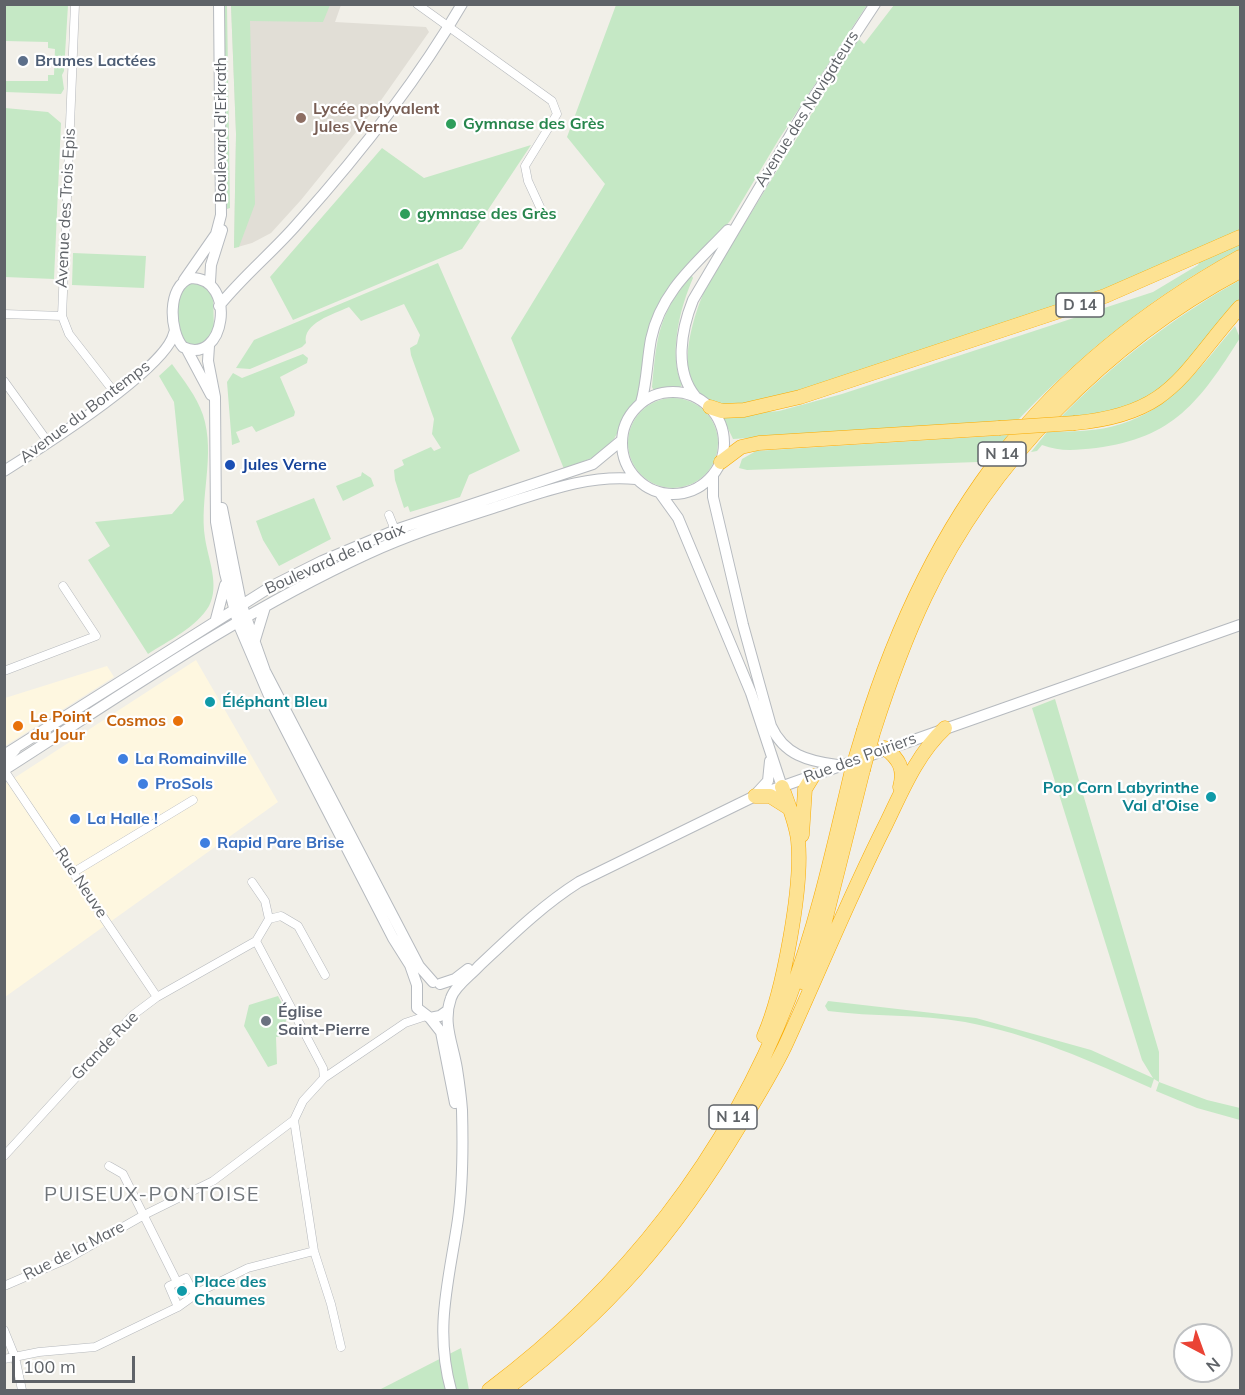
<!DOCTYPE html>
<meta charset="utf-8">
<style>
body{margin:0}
#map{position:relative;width:1245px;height:1395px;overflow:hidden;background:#f1efe8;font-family:Mulish,sans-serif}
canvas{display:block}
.frame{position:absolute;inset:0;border:6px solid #5f6368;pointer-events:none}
.north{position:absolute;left:1173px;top:1323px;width:60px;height:60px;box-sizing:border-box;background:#fff;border:2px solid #bfc1c3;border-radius:50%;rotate:139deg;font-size:16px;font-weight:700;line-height:24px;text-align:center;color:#5f6368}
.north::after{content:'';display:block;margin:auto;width:21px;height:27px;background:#ea4335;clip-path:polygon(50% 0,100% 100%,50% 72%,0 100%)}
.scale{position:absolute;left:12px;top:1356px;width:123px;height:27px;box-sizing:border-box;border:3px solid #5f6368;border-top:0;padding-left:8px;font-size:18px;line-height:21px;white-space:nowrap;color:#5f6368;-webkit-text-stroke:4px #fff;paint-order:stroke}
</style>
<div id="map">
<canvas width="1245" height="1395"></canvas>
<div class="frame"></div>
<div class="north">N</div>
<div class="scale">100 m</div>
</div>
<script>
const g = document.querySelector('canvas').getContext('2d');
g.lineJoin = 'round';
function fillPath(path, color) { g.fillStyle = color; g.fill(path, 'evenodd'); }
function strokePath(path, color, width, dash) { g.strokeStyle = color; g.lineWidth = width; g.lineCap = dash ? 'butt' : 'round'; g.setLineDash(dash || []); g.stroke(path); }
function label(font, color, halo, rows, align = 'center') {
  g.font = font + ' Mulish,sans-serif'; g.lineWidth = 4.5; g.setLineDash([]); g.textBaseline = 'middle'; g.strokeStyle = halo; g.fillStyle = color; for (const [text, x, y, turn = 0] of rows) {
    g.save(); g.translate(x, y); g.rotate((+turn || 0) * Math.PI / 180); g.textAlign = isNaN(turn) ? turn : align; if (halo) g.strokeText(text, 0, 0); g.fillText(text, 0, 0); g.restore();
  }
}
fillPath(new Path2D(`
 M 196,660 L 278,802 L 5,997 L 5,784 Z
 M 107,666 L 114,677 L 5,746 L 5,698 Z`), '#fef7e0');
fillPath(new Path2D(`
 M 231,5 L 341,5 L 335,22 L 426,27 L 429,32 L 377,106 L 301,200 L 271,233 L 252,243 L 234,248 L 236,134 Z`), '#e1ded6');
fillPath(new Path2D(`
 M 5,4 L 68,5 L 64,71 L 62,75 L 64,89 L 61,94 L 5,92 L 5,81 L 48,81 L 48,75 L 54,75 L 55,49 L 48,48 L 48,42 L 5,41 Z
 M 223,5 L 227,5 L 230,208 L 227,209 Z
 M 231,5 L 330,5 L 323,22 L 250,21 L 255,204 L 239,247 L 234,248 L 236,134 Z
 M 616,5 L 867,5 L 779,139 L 730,221 L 663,298 L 638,397 L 614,439 L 597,456 L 564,469 L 511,338 L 605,184 L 567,137 Z
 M 894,5 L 1240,5 L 1240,231 L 1133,281 L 1038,315 L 766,401 C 753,403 737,407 724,406 C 665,400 692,317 707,285 L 858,38 L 864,44 Z
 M 5,108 L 48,112 L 61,123 L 54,279 L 5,277 Z
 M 531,145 L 462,249 L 293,320 L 270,277 L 382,148 L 424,178 Z
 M 1240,242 L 1240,249 C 1156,293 1083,352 1017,421 L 733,439 L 722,416 L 779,411 L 842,394 L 1153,292 L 1198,265 L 1200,260 Z
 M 73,253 L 146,256 L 144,288 L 72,285 Z
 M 438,263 L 520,451 L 469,475 L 460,497 L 410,512 L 408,506 L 404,508 L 395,480 L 394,470 L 404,465 L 402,460 L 431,447 L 434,451 L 441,448 L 432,434 L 434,419 L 411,355 L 410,348 L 417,344 L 420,335 L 404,304 L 361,321 L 349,307 C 334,314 302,323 306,343 L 302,347 L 250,369 L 236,368 L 254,340 Z
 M 691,274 L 693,278 C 680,308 668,354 682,385 L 678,389 L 654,391 L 652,387 C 657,335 658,317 691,274 Z
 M 1240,280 L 1240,300 C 1203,340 1168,401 1111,413 C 1094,416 1077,416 1060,418 C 1112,364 1175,316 1240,280 Z
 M 191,281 L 213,291 L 214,332 L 201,346 L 185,343 L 176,328 L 178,294 Z
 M 1235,326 L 1240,338 C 1200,401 1174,438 1096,448 C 1076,450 1060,452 1042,445 L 1037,451 L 1031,452 L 1047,432 C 1071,431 1098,432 1121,424 C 1173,408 1201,366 1235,326 Z
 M 303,354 L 308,358 L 307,363 L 280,377 L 295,412 L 294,416 L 256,432 L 252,426 L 236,432 L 240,442 L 232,445 L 227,382 L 233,373 L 242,378 Z
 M 172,364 C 184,381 196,395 203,415 C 216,455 199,498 205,538 C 208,559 220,585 209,606 C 197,627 168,641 148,654 L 88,560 L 110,546 L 95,522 L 172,514 L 184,500 L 174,402 L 159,376 Z
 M628 443a45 45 0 1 1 90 0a45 45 0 1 1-90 0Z
 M 1008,435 L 989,460 L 978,462 L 747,470 L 739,468 L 742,459 L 756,451 Z
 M 362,472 L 371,478 L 374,486 L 343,501 L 336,486 L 361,476 Z
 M 314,498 L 331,539 L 279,566 L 263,540 L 256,521 Z
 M 1055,699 L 1159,1052 L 1159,1082 L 1207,1100 L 1240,1108 L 1240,1120 L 1197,1108 L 1156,1091 L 1159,1082 L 1154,1079 L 1151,1088 C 1091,1061 1030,1034 965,1022 C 919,1014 873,1017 828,1011 L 825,1006 L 828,1001 L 976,1018 L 1091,1050 L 1153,1078 L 1142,1060 L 1032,708 Z
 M 278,996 L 290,1018 L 286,1020 L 283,1036 L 276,1037 L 277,1064 L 268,1067 L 244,1026 L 249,1005 Z
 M 461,1348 L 469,1390 L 379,1390 Z`), '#c5e8c5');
const street = new Path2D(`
 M 75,4 L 62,316 L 69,334 L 115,393
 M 417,4 L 552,101 L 557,114 L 525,166 L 528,181 L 540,207
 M 4,314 L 62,316
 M 4,381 L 48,442
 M 389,515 L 395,530
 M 4,671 L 96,636 L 63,586
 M 4,765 L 16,750
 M 4,770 L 157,997
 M 74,872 L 193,800
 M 252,882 L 265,901 L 269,919 L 256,941
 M 269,919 L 281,916 L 298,926 L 325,975
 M 256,941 L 323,1068 L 324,1078
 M 294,1120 L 314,1251 L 331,1304 L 341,1347
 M 4,1156 L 133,1015 L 157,997 L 256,941
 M 109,1166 L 123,1174 L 177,1282
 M 4,1286 L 67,1259 L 144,1215 L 213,1181 L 294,1120 L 303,1101 L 324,1078 L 405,1023 L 426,1016
 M 178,1307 L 169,1286 L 186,1278 L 196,1297
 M 4,1330 L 15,1357 L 22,1390
 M 4,1359 L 39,1352 L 95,1347 L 178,1307 L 199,1292 L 248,1268 L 314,1251`);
const secondary = new Path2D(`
 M 191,278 C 238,278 225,367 183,347 C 169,331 167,285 191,278 Z
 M 184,280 L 216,234 L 221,215 L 219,4
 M 210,282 L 211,265 L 222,230
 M 219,306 C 243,276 273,252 298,223 C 358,156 416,83 462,4
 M 209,346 L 208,361 L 215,397 L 216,522 L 225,573 L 238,623 L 273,705 L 393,938 L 410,965 L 417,985 L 417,1008 L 430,1018 L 440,1016 L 447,1011
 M 186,348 L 211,395
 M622 443a51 51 0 1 1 102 0a51 51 0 1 1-102 0Z
 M 695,396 C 674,370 681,330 693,300 L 804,112 L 875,4
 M 641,403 C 647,382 647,360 651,339 C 661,291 697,263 728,230
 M 4,471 C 39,449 166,369 174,333
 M 713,476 L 713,497 L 743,625 L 771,726 C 784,755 808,761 837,765
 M 660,493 L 678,518 L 751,693 L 782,787
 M 222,508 L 241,603 L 265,671 L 419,966 L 433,982
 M 216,619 L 225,585
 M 254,643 L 265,607
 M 4,755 L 272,586 L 322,561 L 398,529 L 593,464 L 622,440
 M 4,770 C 123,694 239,613 367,554 C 410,534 455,520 499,506 C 543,492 589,474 636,479
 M 756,794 L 768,781 L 770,761
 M 440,984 L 455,979 L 468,969
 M 430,1018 L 441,1032 L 455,1103
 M 451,1390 C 434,1328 449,1281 458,1219 C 463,1184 463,1145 462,1110 C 461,1096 459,1082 457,1069 C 453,1044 442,1023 451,998 C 455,986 470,976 478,967 C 510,937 541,906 579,882 L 755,796 L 1240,625`);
const highway = new Path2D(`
 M 710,407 L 722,411 L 744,410 L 800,397 L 1105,296 L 1240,237
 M 1075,423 C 1173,414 1181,373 1240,307
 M 721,462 L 741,447 L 759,443 L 999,428
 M 864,730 C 931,514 1041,367 1240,257
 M 873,733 C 888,686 904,641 925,597 C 989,461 1108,341 1240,271
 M 885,748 C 899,759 905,769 900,787
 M 755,796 L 770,796 L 789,808
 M 802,835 L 805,789 L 813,776
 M 804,983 L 822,933 L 863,770
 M 764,1036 C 783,993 803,886 798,840 C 796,822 788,804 782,787
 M 489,1390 C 624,1289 728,1156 789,998 C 817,924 834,846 852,770
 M 505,1390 C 607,1312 674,1235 740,1125 C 756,1099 772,1073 785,1046 C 819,972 849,897 886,824 C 902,791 917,754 945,728`);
strokePath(street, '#b5b8bc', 9);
strokePath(secondary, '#b6babf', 12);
strokePath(highway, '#f9ab00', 15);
strokePath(street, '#fff', 8);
strokePath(secondary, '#fff', 10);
strokePath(highway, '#fde293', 14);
const highwayBridge = new Path2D(`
 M 999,428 L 1075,423
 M 852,770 L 864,730
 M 863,770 L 873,733`);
strokePath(highwayBridge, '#f9ab00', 15, []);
strokePath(highwayBridge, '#fde293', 14);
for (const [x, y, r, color] of [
 [23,61,6,"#5c6f8a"],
 [301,118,6,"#8d6e63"],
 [451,124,6,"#2e9e5b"],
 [405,214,6,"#2e9e5b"],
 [230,465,6,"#1a4fb4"],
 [210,702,6,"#0f9aa8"],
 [178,721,6,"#e8710a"],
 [18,726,6,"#e8710a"],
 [123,759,6,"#3f7fe0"],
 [143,784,6,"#3f7fe0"],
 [1211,797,6,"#0f9aa8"],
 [75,819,6,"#3f7fe0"],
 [205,843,6,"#3f7fe0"],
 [266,1021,6,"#6b7280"],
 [182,1291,6,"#0f9aa8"]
]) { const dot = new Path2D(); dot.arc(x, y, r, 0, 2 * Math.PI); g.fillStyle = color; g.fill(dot); strokePath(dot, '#fff', 2); }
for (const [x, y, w] of [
 [1080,305,48],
 [1002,454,48],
 [733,1117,48]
]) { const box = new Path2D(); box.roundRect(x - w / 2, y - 12, w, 24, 4.5); g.fillStyle = '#fff'; g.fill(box); strokePath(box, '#5f6368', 1.5); }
label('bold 15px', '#5f6368', null, [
 ["D 14",1080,305],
 ["N 14",1002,454],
 ["N 14",733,1117]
]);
label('bold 16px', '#4e5e75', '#fff', [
 ["Brumes Lactées",35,61]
], 'left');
label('bold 16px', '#785e54', '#fff', [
 ["Lycée polyvalent",313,109],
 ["Jules Verne",313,127]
], 'left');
label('16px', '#5f6368', '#fff', [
 ["Avenue des Navigateurs",807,109,-58],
 ["Boulevard d'Erkrath",221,130,-90],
 ["Avenue des Trois Epis",66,208,-87],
 ["Avenue du Bontemps",85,412,-37],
 ["Boulevard de la Paix",335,559,-24],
 ["Rue des Poiriers",860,758,-20],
 ["Rue Neuve",81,883,56],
 ["Grande Rue",105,1046,-46],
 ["Rue de la Mare",74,1251,-27]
]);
label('bold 16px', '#27864d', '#fff', [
 ["Gymnase des Grès",463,124],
 ["gymnase des Grès",417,214]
], 'left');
label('bold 16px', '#164399', '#fff', [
 ["Jules Verne",242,465]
], 'left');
label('bold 16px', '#0d838f', '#fff', [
 ["Éléphant Bleu",222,702],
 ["Pop Corn Labyrinthe",1199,788,"right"],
 ["Val d'Oise",1199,806,"right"],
 ["Place des",194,1282],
 ["Chaumes",194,1300]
], 'left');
label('bold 16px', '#c56008', '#fff', [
 ["Le Point",30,717],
 ["du Jour",30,735],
 ["Cosmos",166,721,"right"]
], 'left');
label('bold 16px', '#366cbe', '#fff', [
 ["La Romainville",135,759],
 ["ProSols",155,784],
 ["La Halle !",87,819],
 ["Rapid Pare Brise",217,843]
], 'left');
label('bold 16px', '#5b616d', '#fff', [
 ["Église",278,1012],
 ["Saint-Pierre",278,1030]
], 'left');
g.letterSpacing = '1.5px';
label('20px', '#70757a', '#fff', [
 ["PUISEUX-PONTOISE",152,1195]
]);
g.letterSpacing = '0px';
</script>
